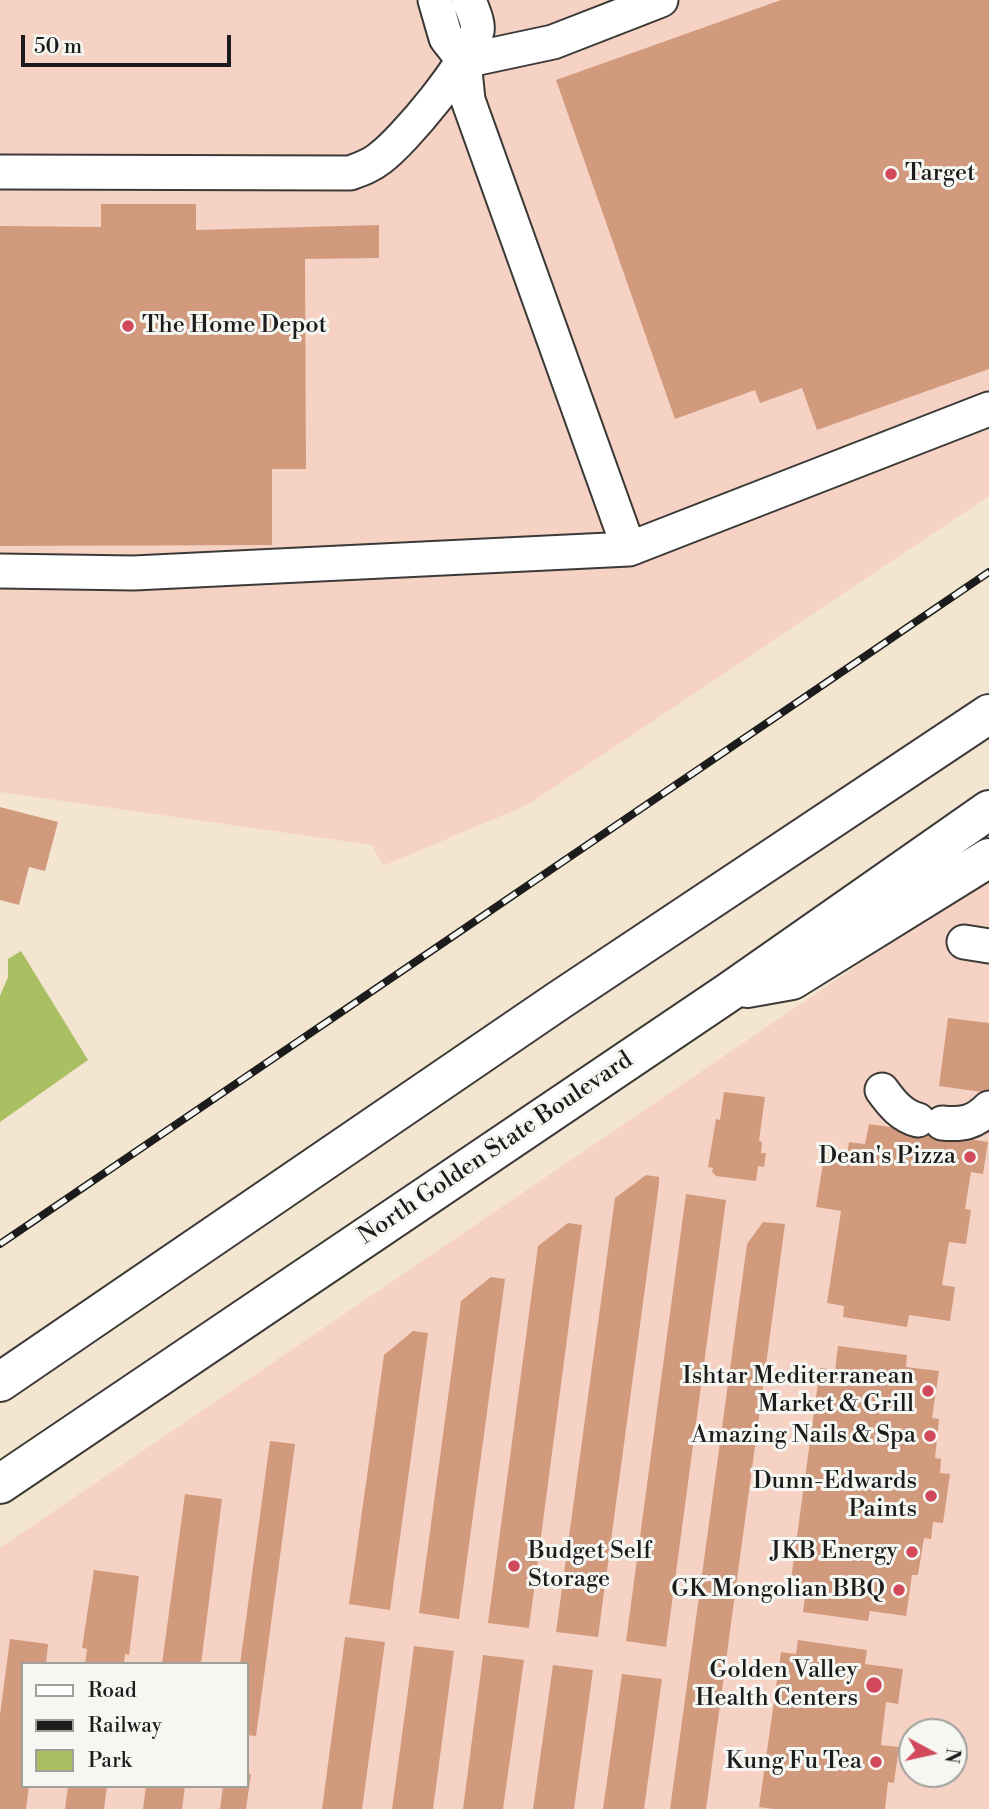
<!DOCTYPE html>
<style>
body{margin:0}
#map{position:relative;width:989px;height:1809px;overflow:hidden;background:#f3e5d0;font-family:"Libre Bodoni",serif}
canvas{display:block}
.legend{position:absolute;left:21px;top:1662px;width:228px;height:126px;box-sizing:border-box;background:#f6f6f2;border:2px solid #9f9f9c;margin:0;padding:9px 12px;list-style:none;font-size:21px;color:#1c1c1c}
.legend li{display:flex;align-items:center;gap:14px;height:35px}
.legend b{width:35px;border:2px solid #9f9f9c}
.north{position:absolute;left:898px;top:1718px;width:70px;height:70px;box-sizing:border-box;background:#f6f6f2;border:2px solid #9f9f9c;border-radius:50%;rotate:98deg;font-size:19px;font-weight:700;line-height:28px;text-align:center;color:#1c1c1c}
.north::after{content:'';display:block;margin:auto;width:24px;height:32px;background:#d1495b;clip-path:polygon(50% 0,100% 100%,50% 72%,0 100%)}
.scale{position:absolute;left:21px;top:35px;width:210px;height:32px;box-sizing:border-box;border:4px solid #1c1c1c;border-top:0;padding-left:9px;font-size:21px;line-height:24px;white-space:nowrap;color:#1c1c1c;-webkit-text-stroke:5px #f6f6f2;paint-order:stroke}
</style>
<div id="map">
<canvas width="989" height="1809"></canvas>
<ul class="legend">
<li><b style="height:9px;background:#fff"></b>Road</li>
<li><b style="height:9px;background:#1c1c1c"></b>Railway</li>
<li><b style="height:19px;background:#aabe62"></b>Park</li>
</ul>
<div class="north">N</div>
<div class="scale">50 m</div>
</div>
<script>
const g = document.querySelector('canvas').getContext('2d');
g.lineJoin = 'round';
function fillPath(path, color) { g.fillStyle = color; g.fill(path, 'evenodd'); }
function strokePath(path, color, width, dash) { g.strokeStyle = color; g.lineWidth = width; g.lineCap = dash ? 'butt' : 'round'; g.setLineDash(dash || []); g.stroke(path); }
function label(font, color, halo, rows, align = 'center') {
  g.font = font + ' "Libre Bodoni",serif'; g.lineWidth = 6; g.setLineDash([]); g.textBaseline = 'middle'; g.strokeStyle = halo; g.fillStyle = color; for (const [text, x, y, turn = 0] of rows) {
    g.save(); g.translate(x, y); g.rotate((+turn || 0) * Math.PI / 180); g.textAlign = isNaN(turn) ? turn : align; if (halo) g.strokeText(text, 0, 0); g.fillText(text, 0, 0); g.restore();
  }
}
fillPath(new Path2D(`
 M 0,0 L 989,0 L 989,496 L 529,804 L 383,866 L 372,845 L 0,792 Z
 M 989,876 L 989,1809 L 0,1809 L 0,1548 ZM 23,1664 L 247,1664 L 247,1786 L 23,1786 ZM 912,1732 L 954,1732 L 954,1774 L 912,1774 Z`), '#f6d2c5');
fillPath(new Path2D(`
 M 21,951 L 88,1060 L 0,1122 L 0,996 L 8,977 L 8,959 Z`), '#aabe62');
fillPath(new Path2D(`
 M 781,0 L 989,0 L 989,369 L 817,430 L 802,388 L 760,403 L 755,390 L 675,419 L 556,80 Z
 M 101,204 L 196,204 L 196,230 L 379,225 L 379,258 L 305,259 L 306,469 L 272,469 L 272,545 L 0,546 L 0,226 L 101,227 Z
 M 0,807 L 58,822 L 45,871 L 29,867 L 19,905 L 0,900 Z
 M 948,1018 L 989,1023 L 989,1093 L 939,1086 Z
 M 724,1092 L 765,1097 L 759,1141 L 762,1142 L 761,1153 L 766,1153 L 764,1167 L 758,1166 L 756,1181 L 716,1176 L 712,1172 L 713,1168 L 708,1167 L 716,1119 L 720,1120 Z
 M 921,1106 L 944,1110 L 940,1134 L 988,1142 L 983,1174 L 971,1172 L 965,1209 L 971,1210 L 966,1244 L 949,1242 L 942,1285 L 955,1287 L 950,1321 L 909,1315 L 907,1327 L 843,1317 L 844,1306 L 827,1303 L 841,1211 L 816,1207 L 824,1157 L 846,1160 L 849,1142 L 865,1144 L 869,1124 L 917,1131 Z
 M 646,1175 L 659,1177 L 659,1184 L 598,1637 L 556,1632 L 615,1198 Z
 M 686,1194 L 726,1200 L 666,1647 L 626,1641 Z
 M 763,1222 L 785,1224 L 706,1809 L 670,1809 L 747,1244 Z
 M 568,1223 L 582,1225 L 529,1628 L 488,1623 L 538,1246 Z
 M 491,1277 L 505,1279 L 459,1619 L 419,1613 L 461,1301 Z
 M 413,1331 L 428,1333 L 390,1610 L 349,1604 L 384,1355 Z
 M 838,1346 L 907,1355 L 906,1367 L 939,1371 L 932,1418 L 939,1419 L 935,1458 L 941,1459 L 940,1473 L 950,1474 L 943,1523 L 933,1522 L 931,1539 L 924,1538 L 918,1575 L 912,1575 L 906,1616 L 870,1611 L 868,1621 L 803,1612 L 806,1589 L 790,1587 L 820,1368 L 835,1370 Z
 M 270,1441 L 295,1444 L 256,1736 L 247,1735 L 247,1664 L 240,1664 Z
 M 185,1494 L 222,1499 L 201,1664 L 162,1664 Z
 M 94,1570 L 139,1576 L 129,1655 L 125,1654 L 124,1664 L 85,1664 L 87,1649 L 82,1648 Z
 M 345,1637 L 385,1642 L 362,1809 L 322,1809 Z
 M 10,1639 L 48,1644 L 46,1664 L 23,1664 L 23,1786 L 29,1786 L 26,1809 L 0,1809 L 0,1715 Z
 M 798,1640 L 867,1650 L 865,1664 L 903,1669 L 898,1704 L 886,1702 L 881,1745 L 899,1747 L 894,1783 L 888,1782 L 885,1809 L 773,1809 L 759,1807 L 781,1652 L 796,1654 Z
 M 414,1646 L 454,1651 L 433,1809 L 392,1809 Z
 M 483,1655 L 524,1660 L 503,1809 L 463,1809 Z
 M 553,1665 L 593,1670 L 574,1809 L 533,1809 Z
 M 622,1674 L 662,1679 L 644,1809 L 603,1809 Z
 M 247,1774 L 251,1774 L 246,1809 L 220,1809 L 223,1786 L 247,1786 Z
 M 68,1786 L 107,1786 L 104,1809 L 65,1809 Z
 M 146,1786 L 185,1786 L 182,1809 L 143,1809 Z`), '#d29a7d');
const minor = new Path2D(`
 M 435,0 L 446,38 L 464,61 L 468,100 L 629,549
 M 464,61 L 553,42 L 661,0
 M 0,172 L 350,173 C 361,169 370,166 379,159 C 404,141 471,60 477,31 C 479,23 472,9 469,0
 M 0,571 L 134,573 L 629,549 L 989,409
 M 964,942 L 989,946
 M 882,1090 C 892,1104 902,1116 918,1120
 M 942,1123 C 962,1125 974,1123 989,1108`);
const major = new Path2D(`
 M 747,988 L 792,980 L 989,858
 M 0,1382 L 558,1001 L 989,714
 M 0,1484 L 729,992 L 989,810`);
strokePath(minor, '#3c3a37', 37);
strokePath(major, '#3c3a37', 42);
strokePath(minor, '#fff', 33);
strokePath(major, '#fff', 38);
const rail = new Path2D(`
 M 0,1244 L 989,572`);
strokePath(rail, '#1c1c1c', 8);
strokePath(rail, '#f6f6f2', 5, [16]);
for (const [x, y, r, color] of [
 [891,174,7,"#d1495b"],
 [128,326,7,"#d1495b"],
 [970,1157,7,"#d1495b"],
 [928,1391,7,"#d1495b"],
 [930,1436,7,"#d1495b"],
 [931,1496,7,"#d1495b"],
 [912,1552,7,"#d1495b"],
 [514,1566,7,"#d1495b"],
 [899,1590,7,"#d1495b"],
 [874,1685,9,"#d1495b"],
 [876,1762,7,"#d1495b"]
]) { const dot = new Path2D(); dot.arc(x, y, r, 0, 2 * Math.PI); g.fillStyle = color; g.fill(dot); strokePath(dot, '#f6f6f2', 2.5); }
label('24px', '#1c1c1c', '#f6f6f2', [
 ["Target",905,174,"left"],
 ["The Home Depot",142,326,"left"],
 ["Dean's Pizza",956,1157],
 ["Ishtar Mediterranean",914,1377],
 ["Market & Grill",914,1405],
 ["Amazing Nails & Spa",916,1436],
 ["Dunn-Edwards",917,1482],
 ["Paints",917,1510],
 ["Budget Self",528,1552,"left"],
 ["Storage",528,1580,"left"],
 ["JKB Energy",898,1552],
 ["GK Mongolian BBQ",885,1590],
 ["Golden Valley",858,1671],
 ["Health Centers",858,1699],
 ["Kung Fu Tea",862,1762]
], 'right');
label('24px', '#1c1c1c', '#f6f6f2', [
 ["North Golden State Boulevard",496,1149,-34]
]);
</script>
